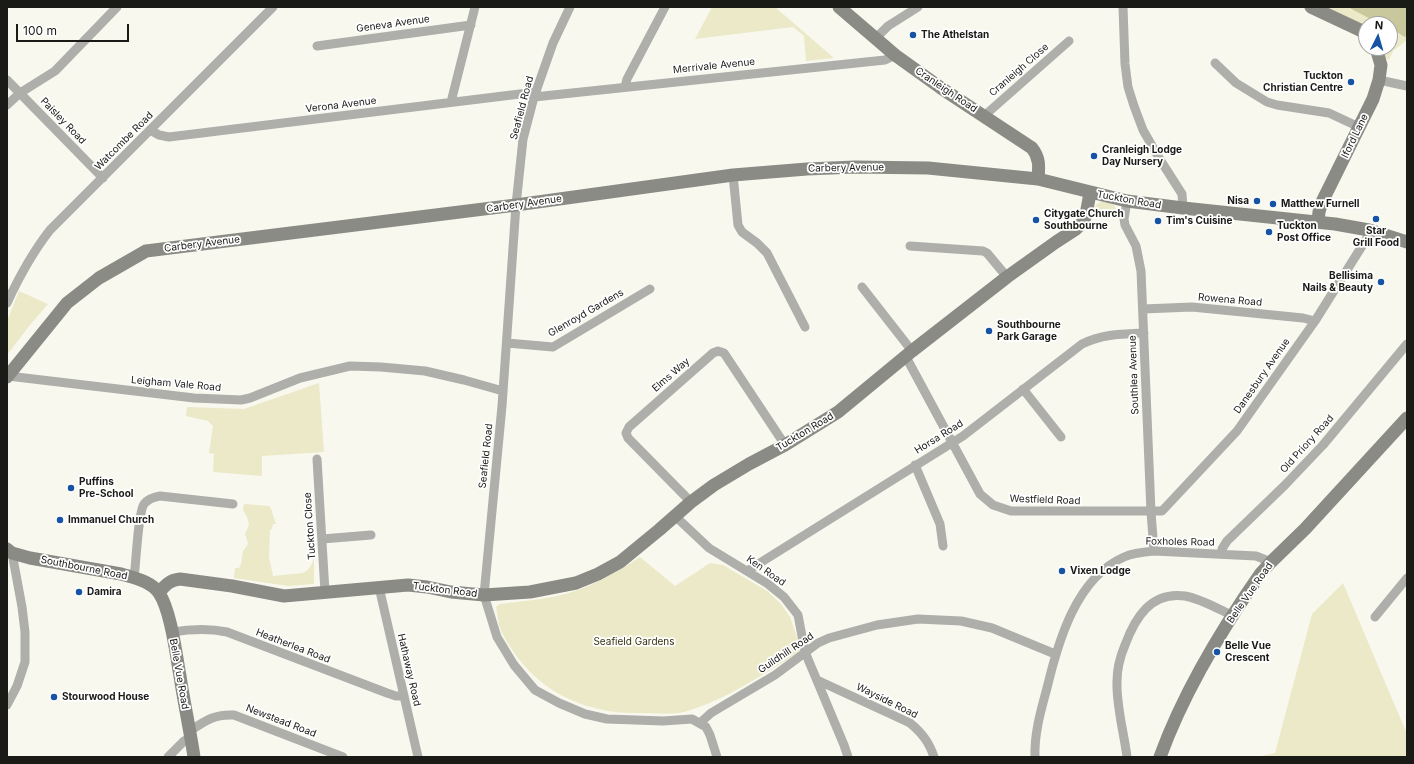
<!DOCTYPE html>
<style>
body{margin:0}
#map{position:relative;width:1414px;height:764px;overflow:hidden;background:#f8f8ef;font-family:Inter,sans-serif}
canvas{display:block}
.frame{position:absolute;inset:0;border:8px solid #1a1a17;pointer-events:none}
.north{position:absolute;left:1358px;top:16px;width:40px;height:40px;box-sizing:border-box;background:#fff;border:1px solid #a3a3a2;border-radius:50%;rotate:5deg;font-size:11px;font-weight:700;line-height:16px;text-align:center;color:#1a1a17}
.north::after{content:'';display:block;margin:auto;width:14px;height:18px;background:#1653a3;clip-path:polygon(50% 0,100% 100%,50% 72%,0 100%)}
.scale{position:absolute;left:16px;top:24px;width:113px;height:18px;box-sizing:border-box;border:2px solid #1a1a17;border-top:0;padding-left:5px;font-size:12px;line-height:14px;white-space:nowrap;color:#1a1a17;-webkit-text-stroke:3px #fff;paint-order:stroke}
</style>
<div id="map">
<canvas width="1414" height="764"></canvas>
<div class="frame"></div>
<div class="north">N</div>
<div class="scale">100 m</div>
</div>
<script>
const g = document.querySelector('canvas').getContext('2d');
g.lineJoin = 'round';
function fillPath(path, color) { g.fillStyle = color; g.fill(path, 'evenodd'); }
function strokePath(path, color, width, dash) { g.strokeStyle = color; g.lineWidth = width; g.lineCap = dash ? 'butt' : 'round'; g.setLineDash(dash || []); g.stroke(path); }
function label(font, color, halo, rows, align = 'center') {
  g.font = font + ' Inter,sans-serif'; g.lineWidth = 3.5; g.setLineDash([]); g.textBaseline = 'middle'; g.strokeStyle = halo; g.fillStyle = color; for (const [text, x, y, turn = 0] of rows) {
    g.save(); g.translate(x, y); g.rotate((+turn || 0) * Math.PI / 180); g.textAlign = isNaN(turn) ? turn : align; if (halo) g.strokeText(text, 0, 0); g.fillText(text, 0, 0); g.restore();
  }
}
fillPath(new Path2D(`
 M 712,7 L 775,7 L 834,58 L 806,61 L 804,36 L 793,27 L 695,39 Z
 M 1311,7 L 1348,7 L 1363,15 L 1386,24 L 1366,24 L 1366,34 Z
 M 1390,27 L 1403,37 L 1407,36 L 1407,40 L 1393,51 L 1389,60 L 1378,54 L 1376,48 L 1390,48 Z
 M 1104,201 L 1114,205 L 1117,211 L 1104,209 L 1094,213 C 1093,206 1098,202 1104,201 Z
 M 19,291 L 48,304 L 30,325 L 7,355 L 7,321 Z
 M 319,383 L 324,452 L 262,456 L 262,476 L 213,472 L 214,454 L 209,453 L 213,426 L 208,421 L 186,416 L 187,407 L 244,409 Z
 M 244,504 L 269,506 L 271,509 L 276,524 L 273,524 L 272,529 L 270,530 L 269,557 L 273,576 L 303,573 C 310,570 311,565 314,558 L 314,584 L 288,586 L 234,578 L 235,568 L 239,568 L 241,564 L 243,551 L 247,546 L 248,543 L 245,534 L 249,525 L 247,517 L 243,510 Z
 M 640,557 L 675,586 L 695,573 L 710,563 L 723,565 L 767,591 L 781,604 L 790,617 L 802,651 C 764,673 727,700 684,712 C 672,715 656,713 644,713 C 632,713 620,713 608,711 C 569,704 538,686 515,654 C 509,645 502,635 499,625 C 498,619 497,612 496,607 L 500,604 C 524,601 549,599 572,592 C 597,584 619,571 640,557 Z
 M 1343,583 L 1407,734 L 1407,757 L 1257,757 L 1275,753 L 1312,614 Z`), '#ebe9c7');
fillPath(new Path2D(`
 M 1348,7 L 1407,7 L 1407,36 L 1404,37 L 1390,27 L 1390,24 C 1378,24 1359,13 1348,7 Z`), '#c9c79c');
strokePath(new Path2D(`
 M 570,7 L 553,43 L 534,97 L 523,139 L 516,205 L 502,406 L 484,595 L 497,637 L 514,665 L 535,690 L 559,703 L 585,714 L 607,719 L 663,721 L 692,719 L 706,727 L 710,735 L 717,757
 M 1123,7 L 1125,64 L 1128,87 L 1134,106 L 1143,130 L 1159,158 L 1182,194 L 1183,208
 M 876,38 L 888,26 L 918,7
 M 317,46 L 471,25
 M 1215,63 L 1236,83 L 1267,102 L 1277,105 L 1329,113 L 1359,127
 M 7,80 L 103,178
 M 1379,80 L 1407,86
 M 625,87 L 627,79 L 665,7
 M 534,97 L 885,60 L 895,55
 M 451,102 L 475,7
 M 7,105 L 20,93 L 55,71 L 117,7
 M 984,116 L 1069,41
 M 150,130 L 159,135 L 169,137 L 536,92
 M 733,175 L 738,225 L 742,232 L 757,243 L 767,253 L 805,327
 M 1127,201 L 1124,219 L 1125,225 L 1136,246 L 1141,271 L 1151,512 L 1154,551
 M 910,246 L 983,251 L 987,253 L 1007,277
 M 862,287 L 912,351
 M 7,303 C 19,277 32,253 50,230 L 273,7
 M 1143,309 L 1192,307 L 1303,318 L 1315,321
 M 507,343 L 553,347 L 650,289
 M 906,357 L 980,494 L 993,505 L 1011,511 L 1162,511 L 1237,431 L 1315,321 L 1367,238 L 1369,230
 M 8,376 L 194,398 L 241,400 L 250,398 L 300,378 L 350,366 L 381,367 L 425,371 L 464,380 L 503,391
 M 1023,389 L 1061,437
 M 317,459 L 325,592
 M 915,465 L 940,524 L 943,546
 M 691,502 L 628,438 L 626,433 L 629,427 L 713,353 L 718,351 L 724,353 L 785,445
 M 675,516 L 709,548 L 768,584 L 784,597 L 798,615 L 805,652 L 844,745 L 848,757
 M 322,539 L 371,535
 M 1222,553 L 1222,549 L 1227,541 L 1285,485 L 1323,445 L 1407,344
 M 747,571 L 963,436 L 1082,344 C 1102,334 1122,334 1144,333
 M 134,578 C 136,564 138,513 144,504 C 148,499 154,497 160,496 L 233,504
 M 379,587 L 418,757
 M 1375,617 L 1407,578
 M 172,632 C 191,629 208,628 227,632 L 387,693 L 396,696 L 404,696
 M 817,680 L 910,723 C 922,733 929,742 934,757
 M 7,705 L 17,686 L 25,662 L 25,632 L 22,607 L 12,553
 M 700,723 L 711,713 L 775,675 L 818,643 L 829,638 L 877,625 L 918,619 L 961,621 L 992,628 L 1055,654
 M 190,731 C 206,720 215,714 234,715 L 343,757
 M 168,757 L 184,741 L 191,738
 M 1035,757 C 1034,734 1041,710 1047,688 C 1058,642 1076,578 1124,557 C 1133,553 1143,552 1154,551 L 1256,556 L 1271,562
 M 1127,757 C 1124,733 1116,705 1117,681 C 1117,668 1120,657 1125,645 C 1135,618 1151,591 1185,596 C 1202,599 1218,609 1233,616`), '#aeaeaa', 9);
strokePath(new Path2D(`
 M 839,7 L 895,55 L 941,88 L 1032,148 C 1040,158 1039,167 1038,179
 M 1311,7 L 1360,30 L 1366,34
 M 1318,222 L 1319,212 L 1322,202 L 1373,99 L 1379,80 L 1381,65 L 1376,48
 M 7,377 L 67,303 L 99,278 L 146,251 L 516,205 L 733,175 L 807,169 L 855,167 L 928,168 L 1038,179 L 1127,201 L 1183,208 L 1335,224 L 1369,230 L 1407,242
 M 7,549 L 12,553 L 30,558 L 121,574 C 134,578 151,581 159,593 C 171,611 176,654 180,676 C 184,703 190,730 194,757
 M 159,593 C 165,585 170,580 180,579 L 232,586 L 284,596 L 408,585 L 427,587 L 451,592 L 484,595 L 530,592 L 576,583 L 598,574 L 620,562 L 659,530 L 691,502 L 714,485 L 749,464 L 785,445 L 838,412 L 912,351 L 1007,277 L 1056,242 L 1076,229 L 1082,223 L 1086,215 L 1090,193
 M 1160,757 C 1184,691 1221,630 1261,573 L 1271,562 L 1305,529 L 1407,418`), '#8b8b85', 13);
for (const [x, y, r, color] of [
 [913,35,4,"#1653a3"],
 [1351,82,4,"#1653a3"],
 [1094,156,4,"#1653a3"],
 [1257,201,4,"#1653a3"],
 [1273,204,4,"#1653a3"],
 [1376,219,4,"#1653a3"],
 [1036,220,4,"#1653a3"],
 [1158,221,4,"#1653a3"],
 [1269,232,4,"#1653a3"],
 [1381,282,4,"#1653a3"],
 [989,331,4,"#1653a3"],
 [71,488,4,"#1653a3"],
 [60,520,4,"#1653a3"],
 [1062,571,4,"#1653a3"],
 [79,592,4,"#1653a3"],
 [1217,652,4,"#1653a3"],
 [54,697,4,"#1653a3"]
]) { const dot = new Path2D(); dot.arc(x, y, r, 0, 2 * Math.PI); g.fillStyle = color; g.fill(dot); strokePath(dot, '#fff', 1.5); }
label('10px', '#1a1a17', '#fff', [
 ["Geneva Avenue",393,24,-8],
 ["Merrivale Avenue",714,66,-6],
 ["Cranleigh Close",1019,70,-41],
 ["Cranleigh Road",946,90,34],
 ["Verona Avenue",341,105,-7],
 ["Seafield Road",522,108,-75],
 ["Paisley Road",63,121,46],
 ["Iford Lane",1355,136,-64],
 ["Watcombe Road",124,141,-45],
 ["Carbery Avenue",846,168,-1],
 ["Tuckton Road",1129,200,10],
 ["Carbery Avenue",524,204,-8],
 ["Carbery Avenue",202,244,-7],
 ["Rowena Road",1230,300,5],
 ["Glenroyd Gardens",586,313,-30],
 ["Elms Way",671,375,-41],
 ["Southlea Avenue",1134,375,-92],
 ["Danesbury Avenue",1262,376,-55],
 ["Leigham Vale Road",176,384,5],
 ["Tuckton Road",805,432,-31],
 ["Horsa Road",939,437,-32],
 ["Old Priory Road",1307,444,-48],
 ["Seafield Road",486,456,-84],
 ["Westfield Road",1045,500,2],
 ["Tuckton Close",310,526,-94],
 ["Foxholes Road",1180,542,1],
 ["Southbourne Road",84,568,11],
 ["Ken Road",766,571,35],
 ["Tuckton Road",445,590,7],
 ["Belle Vue Road",1250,593,-55],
 ["Heatherlea Road",293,646,21],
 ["Guildhill Road",786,653,-34],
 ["Hathaway Road",409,670,77],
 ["Belle Vue Road",179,674,80],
 ["Wayside Road",887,701,26],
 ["Newstead Road",281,721,21]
]);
label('bold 10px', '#1a1a17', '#fff', [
 ["The Athelstan",921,35],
 ["Tuckton",1343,76,"right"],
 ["Christian Centre",1343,88,"right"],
 ["Cranleigh Lodge",1102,150],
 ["Day Nursery",1102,162],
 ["Nisa",1249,201,"right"],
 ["Matthew Furnell",1281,204],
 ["Citygate Church",1044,214],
 ["Southbourne",1044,226],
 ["Tim's Cuisine",1166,221],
 ["Tuckton",1277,226],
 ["Post Office",1277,238],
 ["Star",1376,231,"center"],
 ["Grill Food",1376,243,"center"],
 ["Bellisima",1373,276,"right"],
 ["Nails & Beauty",1373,288,"right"],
 ["Southbourne",997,325],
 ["Park Garage",997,337],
 ["Puffins",79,482],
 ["Pre-School",79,494],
 ["Immanuel Church",68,520],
 ["Vixen Lodge",1070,571],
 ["Damira",87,592],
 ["Belle Vue",1225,646],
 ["Crescent",1225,658],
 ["Stourwood House",62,697]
], 'left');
label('10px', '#34320e', '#fff', [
 ["Seafield Gardens",634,642]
]);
</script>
